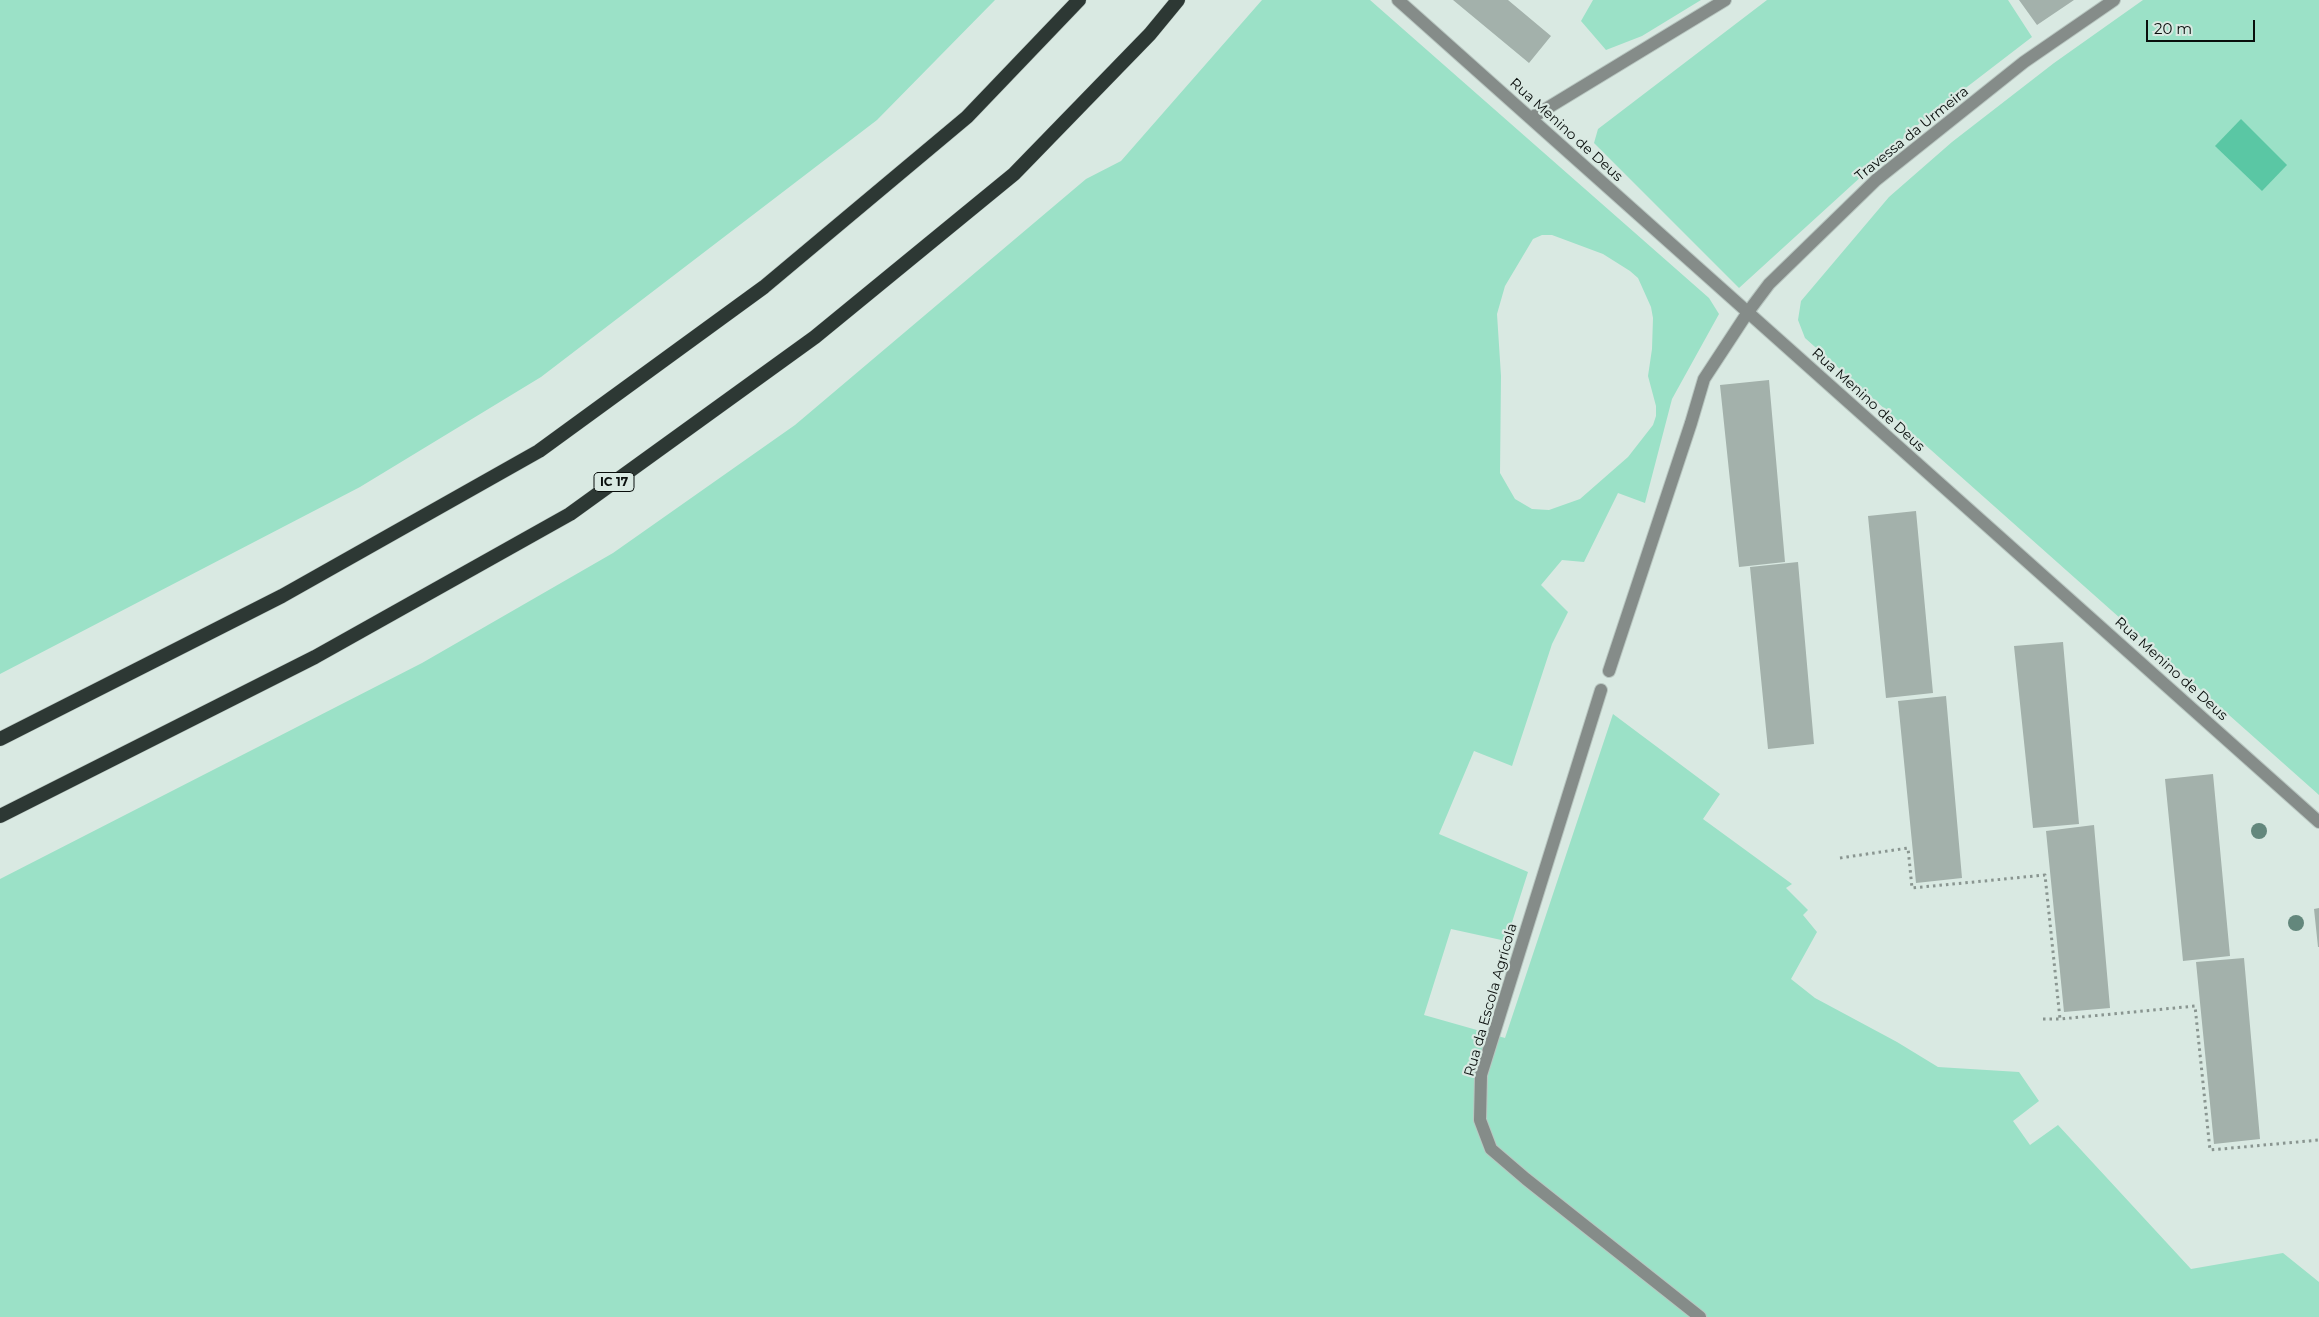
<!DOCTYPE html>
<meta charset="utf-8">
<style>
body{margin:0}
#map{position:relative;width:2319px;height:1317px;overflow:hidden;background:#d9e9e2;font-family:Montserrat,sans-serif}
canvas{display:block}
.scale{position:absolute;left:2146px;top:20px;width:109px;height:22px;box-sizing:border-box;border:2px solid #090e0c;border-top:0;padding-left:6px;font-size:15px;line-height:18px;white-space:nowrap;color:#090e0c;-webkit-text-stroke:4px #d9e9e2;paint-order:stroke}
</style>
<div id="map">
<canvas width="2319" height="1317"></canvas>
<div class="scale">20 m</div>
</div>
<script>
const g = document.querySelector('canvas').getContext('2d');
g.lineJoin = 'round';
function fillPath(path, color) { g.fillStyle = color; g.fill(path, 'evenodd'); }
function strokePath(path, color, width, dash) { g.strokeStyle = color; g.lineWidth = width; g.lineCap = dash ? 'butt' : 'round'; g.setLineDash(dash || []); g.stroke(path); }
function label(font, color, halo, rows, align = 'center') {
  g.font = font + ' Montserrat,sans-serif'; g.lineWidth = 4.5; g.setLineDash([]); g.textBaseline = 'middle'; g.strokeStyle = halo; g.fillStyle = color; for (const [text, x, y, turn = 0] of rows) {
    g.save(); g.translate(x, y); g.rotate((+turn || 0) * Math.PI / 180); g.textAlign = isNaN(turn) ? turn : align; if (halo) g.strokeText(text, 0, 0); g.fillText(text, 0, 0); g.restore();
  }
}
fillPath(new Path2D(`
 M 0,0 L 995,0 L 877,120 L 541,377 L 360,487 L 0,674 Z
 M 1262,0 L 1370,0 L 1709,298 L 1719,314 L 1672,399 L 1645,503 L 1618,493 L 1584,562 L 1562,560 L 1541,585 L 1568,612 L 1552,644 L 1512,766 L 1474,751 L 1439,834 L 1528,872 L 1506,941 L 1451,929 L 1424,1015 L 1505,1038 L 1613,714 L 1720,794 L 1703,819 L 1792,884 L 1786,888 L 1808,910 L 1803,915 L 1817,932 L 1791,979 L 1815,998 L 1897,1042 L 1938,1067 L 2019,1072 L 2039,1101 L 2013,1121 L 2030,1145 L 2058,1125 L 2191,1269 L 2283,1253 L 2319,1282 L 2319,1317 L 0,1317 L 0,879 L 422,663 L 613,553 L 795,425 L 1086,179 L 1121,161 ZM 1542,235 L 1552,235 L 1603,254 L 1630,271 L 1638,278 L 1651,307 L 1653,318 L 1652,349 L 1648,376 L 1656,406 L 1656,416 L 1653,425 L 1628,457 L 1580,499 L 1549,510 L 1532,509 L 1515,499 L 1500,473 L 1501,376 L 1497,314 L 1505,286 L 1533,239 Z
 M 1593,0 L 1701,0 L 1642,36 L 1606,50 L 1581,21 Z
 M 1767,0 L 2008,0 L 2032,37 L 1920,123 L 1739,288 L 1594,143 L 1598,129 Z
 M 2143,0 L 2319,0 L 2319,795 L 1805,338 L 1798,320 L 1801,301 L 1889,197 L 1952,142 L 2054,63 Z`), '#9be1c7');
fillPath(new Path2D(`
 M 2241,119 L 2287,165 L 2262,191 L 2215,146 Z`), '#5ac7a4');
fillPath(new Path2D(`
 M 1453,0 L 1508,0 L 1551,36 L 1529,63 Z
 M 2019,0 L 2074,0 L 2037,25 Z
 M 1769,380 L 1785,562 L 1739,567 L 1720,385 Z
 M 1916,511 L 1933,693 L 1886,698 L 1868,516 Z
 M 1798,562 L 1814,744 L 1768,749 L 1750,567 Z
 M 2063,642 L 2079,824 L 2033,828 L 2014,646 Z
 M 1946,696 L 1962,878 L 1916,883 L 1898,701 Z
 M 2213,774 L 2230,956 L 2183,961 L 2165,779 Z
 M 2094,825 L 2110,1008 L 2064,1012 L 2046,831 Z
 M 2319,908 L 2319,947 L 2318,947 L 2314,909 Z
 M 2244,958 L 2260,1139 L 2214,1144 L 2196,962 Z`), '#a3b1ab');
const minor = new Path2D(`
 M 1398,0 L 2319,822
 M 1531,118 L 1725,0
 M 1609,671 L 1691,423 L 1704,379 L 1748,312 L 1769,284 L 1876,180 L 2024,62 L 2114,0
 M 1601,690 L 1481,1075 L 1480,1120 L 1491,1149 L 1526,1179 L 1700,1317`);
const trunk = new Path2D(`
 M 0,739 L 282,596 L 539,451 L 764,287 L 967,117 L 1079,0
 M 0,816 L 315,657 L 570,514 L 815,337 L 1014,174 L 1150,34 L 1178,0`);
strokePath(minor, '#b8c6c0', 14);
strokePath(trunk, '#b8c6c0', 15);
strokePath(new Path2D(`
 M 1840,858 L 1908,848 L 1912,888 L 2045,875 L 2060,1019 L 2195,1006 L 2210,1150 L 2319,1140
 M 2043,1019 L 2060,1019`), '#899590', 3, [2.5, 4]);
strokePath(minor, '#858c89', 12);
strokePath(trunk, '#2d3834', 14);
g.fillStyle = '#63877c';
for (const [x, y] of [
 [2259,831],
 [2296,923]
]) { g.beginPath(); g.arc(x, y, 8, 0, 2 * Math.PI); g.fill(); }
for (const [x, y, w] of [
 [614,482,40]
]) { const box = new Path2D(); box.roundRect(x - w / 2, y - 9.5, w, 19, 4); g.fillStyle = '#d9e9e2'; g.fill(box); strokePath(box, '#090e0c', 1); }
label('bold 12px', '#090e0c', null, [
 ["IC 17",614,482]
]);
label('14px', '#090e0c', '#d9e9e2', [
 ["Rua Menino de Deus",1566,130,42],
 ["Travessa da Urmeira",1912,134,-39],
 ["Rua Menino de Deus",1868,400,42],
 ["Rua Menino de Deus",2171,669,42],
 ["Rua da Escola Agrícola",1491,1000,-74]
]);
</script>
